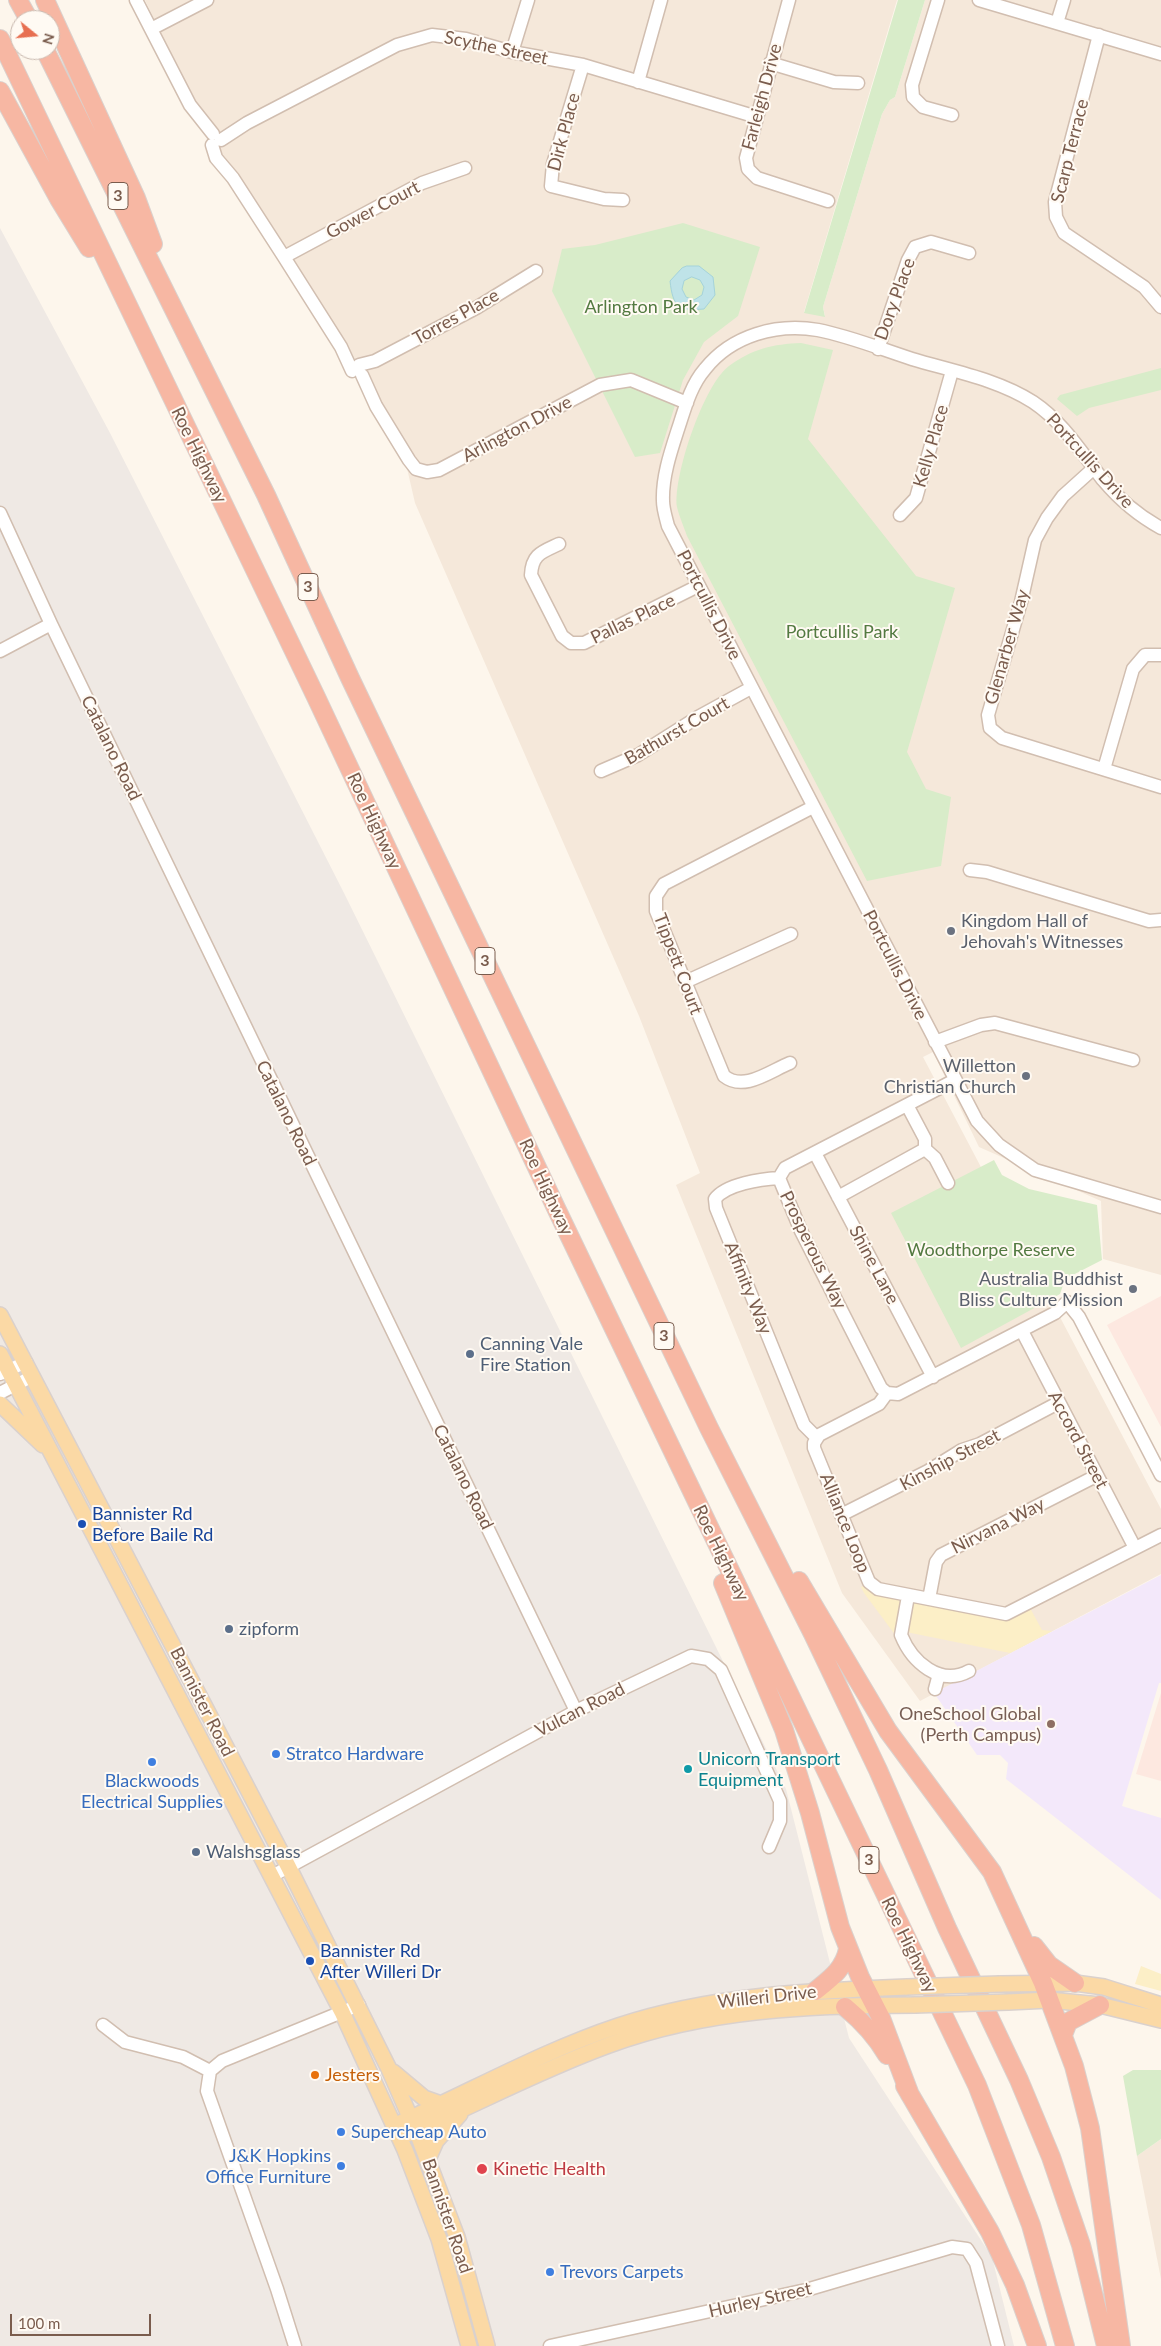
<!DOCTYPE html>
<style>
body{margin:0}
#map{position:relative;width:1161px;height:2346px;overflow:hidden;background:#fdf6ec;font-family:Lato,sans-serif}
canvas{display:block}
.north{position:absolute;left:10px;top:10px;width:50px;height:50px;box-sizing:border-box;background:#fffaf3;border:1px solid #cabbb1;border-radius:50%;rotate:107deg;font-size:14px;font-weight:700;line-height:20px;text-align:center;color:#7a5c4d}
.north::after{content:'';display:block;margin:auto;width:18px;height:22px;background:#e76f51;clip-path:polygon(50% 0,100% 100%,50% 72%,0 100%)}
.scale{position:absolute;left:10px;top:2314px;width:141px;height:22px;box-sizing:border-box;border:2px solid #7a5c4d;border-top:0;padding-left:6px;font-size:15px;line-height:18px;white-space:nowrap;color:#7a5c4d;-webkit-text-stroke:4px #fffaf3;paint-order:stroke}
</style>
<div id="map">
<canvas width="1161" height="2346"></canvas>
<div class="north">N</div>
<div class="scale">100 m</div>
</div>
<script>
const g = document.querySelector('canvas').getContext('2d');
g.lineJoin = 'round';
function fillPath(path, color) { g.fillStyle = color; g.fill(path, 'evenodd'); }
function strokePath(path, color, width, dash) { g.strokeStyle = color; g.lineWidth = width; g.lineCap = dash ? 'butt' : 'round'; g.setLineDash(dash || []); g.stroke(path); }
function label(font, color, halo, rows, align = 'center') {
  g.font = font + ' Lato,sans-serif'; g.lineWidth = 4; g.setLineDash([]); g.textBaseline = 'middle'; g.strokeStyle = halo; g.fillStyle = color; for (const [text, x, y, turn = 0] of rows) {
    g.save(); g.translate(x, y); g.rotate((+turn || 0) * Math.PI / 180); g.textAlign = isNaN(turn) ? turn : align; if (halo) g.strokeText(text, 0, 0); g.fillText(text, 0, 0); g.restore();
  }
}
fillPath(new Path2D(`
 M 145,0 L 897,0 L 804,312 L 825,316 L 823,307 L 882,114 L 890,100 L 895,97 L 925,0 L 1161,0 L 1161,1275 L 1103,1259 L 1101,1201 L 979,1147 L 933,1052 L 923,1057 L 1161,1509 L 1161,1574 L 920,1701 L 842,1593 L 676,1185 L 700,1173 L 639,1016 L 415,503 L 406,464 L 350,360 L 236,190 Z
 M 1161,2139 L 1161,2279 L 1137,2156 Z`), '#f5e8da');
fillPath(new Path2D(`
 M 1161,1296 L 1161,1427 L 1107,1325 Z
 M 1161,1693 L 1161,1781 L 1136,1774 Z`), '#fde8e0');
fillPath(new Path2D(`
 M 0,228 L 110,433 L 344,893 L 786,1789 L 849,2038 L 992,2257 L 1014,2346 L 0,2346 Z`), '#efe9e4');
fillPath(new Path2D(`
 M 1161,1575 L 1161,1683 L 1159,1683 L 1122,1806 L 1161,1818 L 1161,1900 L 1006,1779 L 1008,1763 L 1000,1755 L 977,1755 L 934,1693 Z`), '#f3e8fa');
fillPath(new Path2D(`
 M 898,0 L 925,0 L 895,97 L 890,100 L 882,114 L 823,307 L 825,317 L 804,313 Z
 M 683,223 L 760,247 L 738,316 L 704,342 L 683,380 L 660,453 L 635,457 L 552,291 L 562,249 L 595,245 Z
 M 801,343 L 833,350 L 808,439 L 916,576 L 955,588 L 907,752 L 926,789 L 951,797 L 941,866 L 867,881 L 687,536 C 684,527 679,516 677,507 C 673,476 704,384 729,366 C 752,349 773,344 801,343 Z
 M 1161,368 L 1161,390 L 1089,408 L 1077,416 L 1057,399 L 1060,395 Z
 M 994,1160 L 1002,1175 L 1029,1189 L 1097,1205 L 1102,1260 L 1065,1279 L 1060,1294 L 961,1348 L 891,1213 Z
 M 1133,2070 L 1161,2070 L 1161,2139 L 1137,2156 L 1123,2076 Z`), '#d8ecc9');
fillPath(new Path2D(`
 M 865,1585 L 901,1601 L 896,1636 L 864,1593 L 861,1587 Z
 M 918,1602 L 1003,1619 L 1030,1608 L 1042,1630 L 1052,1631 L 1010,1653 L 906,1632 L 913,1603 Z
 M 1141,1966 L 1161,1974 L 1161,1991 L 1135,1984 Z`), '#fcefc7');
const water = new Path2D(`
 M 687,266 L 699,266 L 713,277 L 715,295 L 704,309 C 678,311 673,307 670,281 L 682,268 ZM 692,277 L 700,280 L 704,287 L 702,295 L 694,300 L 686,297 L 682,289 L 684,281 Z`);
fillPath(water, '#bfe3e8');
strokePath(water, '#a5d3da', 1);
const minor = new Path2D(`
 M 136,0 L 190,105 L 213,134
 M 789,0 L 746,158 L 748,169 L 757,178 L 828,201
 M 938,0 L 912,85 L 913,97 L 923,107 L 952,115
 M 979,0 L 1161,54
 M 1057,23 L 1064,0
 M 151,29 L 207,0
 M 1099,35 L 1055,202 L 1056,217 L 1064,233 L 1144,287 L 1161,307
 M 512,52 L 528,0
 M 770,63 L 834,82 L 858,83
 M 583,65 L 553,164 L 551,186 L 604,199 L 623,200
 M 638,82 L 661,0
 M 221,140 L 247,123 L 397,45 L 432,35 L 466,39 L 512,52 L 583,65 L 757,117
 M 212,145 L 216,158 L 233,178 L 284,257 L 341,347 L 352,371
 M 284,257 L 422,183 L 465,168
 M 878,349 L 908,260 L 915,247 L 931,242 L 969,253
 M 359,365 L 375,361 L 476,308 L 536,271
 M 362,375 L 376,406 L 409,460 L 416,469 L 427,472 L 439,470 L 600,385 L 631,380 L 687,403
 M 1094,468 L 1063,496 L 1047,518 L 1035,540 L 1021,602 L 988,715 L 990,728 L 1002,738 L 1161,787
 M 0,513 L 51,624 L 576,1711
 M 900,515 L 916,498 L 952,371
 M 1161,528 C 1139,516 1119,499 1103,480 C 1081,452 1063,422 1033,402 C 997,379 952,371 912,359 C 881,349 849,336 818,330 C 777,323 732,335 705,369 C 692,384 686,404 680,423 C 672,448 662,475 663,501 C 663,509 666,518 668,526 L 977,1121 L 999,1145 L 1035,1170 L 1161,1207
 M 559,544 C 542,552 532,554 531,575 L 562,636 L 571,643 L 584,643 L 698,586
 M 0,651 L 51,624
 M 1104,769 L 1133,669 L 1145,655 L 1161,655
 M 601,771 L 638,755 L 698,717 L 751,688
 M 970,870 L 987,872 L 1149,921 L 1161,920
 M 685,982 L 791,934
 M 935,1042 L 981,1025 L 995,1023 L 1133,1060
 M 790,1063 C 770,1071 744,1092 724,1076 L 656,911 L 656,896 L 664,884 L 813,807
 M 907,1105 L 925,1139 L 925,1149 L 935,1158 L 948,1183
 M 815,1153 L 933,1377
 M 779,1178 C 761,1179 726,1184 715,1199 L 716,1208 L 804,1425 L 816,1437
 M 838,1197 L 925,1149
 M 1022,1331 L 1135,1548
 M 0,1374 L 26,1362
 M 0,1393 L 33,1376
 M 887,1393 L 881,1388 L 801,1231 L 779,1178 L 785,1168 L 955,1080
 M 1161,1475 L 1079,1317 L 1067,1302 L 1055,1313 L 898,1394 L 887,1393 L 879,1404 L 819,1435 L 814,1443 L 814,1448 L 869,1582 L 878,1589 L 1006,1614 L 1161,1535
 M 841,1515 L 928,1471 L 962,1450 L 980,1444 L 1058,1403
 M 908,1596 L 901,1635 C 912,1662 940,1687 969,1671
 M 929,1599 L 936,1562 L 941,1555 L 1096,1476
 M 935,1689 L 939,1674
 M 272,1876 L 576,1711 L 691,1656 L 708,1659 L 721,1670 L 780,1801 L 780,1821 L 769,1847
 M 103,2025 L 125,2042 L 183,2057 L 210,2071
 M 295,2346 L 277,2289 L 207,2091 L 210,2071 L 222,2061 L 359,2005
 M 550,2346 L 806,2290 L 952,2247 L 967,2249 L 976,2263 L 998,2346`);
const major = new Path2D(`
 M 0,1315 L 288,1866 L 389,2069 L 420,2140 L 457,2237 L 487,2346
 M 0,1354 L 342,2012 L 405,2150 L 439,2239 L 469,2346
 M 0,1404 L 43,1445
 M 1000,1984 L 1075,1983 L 1104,1987 L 1161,2005
 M 1008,2002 L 1049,2000 L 1100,2005 L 1161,2020
 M 393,2072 L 424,2098 L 441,2104
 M 402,2122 C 474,2090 543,2051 618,2026 C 711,1995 809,1991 907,1987
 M 407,2134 C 475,2105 540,2070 609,2045 C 706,2009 812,2005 915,2005
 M 428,2159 L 436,2141 L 460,2114`);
const highway = new Path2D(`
 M 18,0 L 29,20
 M 45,0 L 136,198 L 153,244
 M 0,39 L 316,697 L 556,1208 L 977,2085 L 1031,2225 L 1065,2346
 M 45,50 L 266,495 L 350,678 L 709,1428 L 813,1634 L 878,1770 L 947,1928 L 1019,2080 L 1051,2157 L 1081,2245 L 1106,2346
 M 0,91 L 59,199 L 89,248
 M 799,1581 L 888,1731 L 992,1872 L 1043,1983 L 1074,2066 L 1090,2128 L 1121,2346
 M 723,1583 L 784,1730 L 810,1813 L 840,1927 L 860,1977 L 881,2018 L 910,2095
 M 1034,1946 L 1049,1965 L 1075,1983
 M 815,1991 C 831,1978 844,1969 848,1949
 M 845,2007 C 862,2021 876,2036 887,2055
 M 1063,2035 L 1068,2022 L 1100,2005
 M 905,2086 L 990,2232 L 1015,2285 L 1037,2346`);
strokePath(minor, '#d1beb0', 15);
strokePath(major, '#dad1cd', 18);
strokePath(highway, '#dad1cd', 20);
strokePath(minor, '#fff', 12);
strokePath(major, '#fbd9a5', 15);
strokePath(highway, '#f7b7a3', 18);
const majorBridge = new Path2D(`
 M 907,1987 L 1000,1984
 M 915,2005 L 1008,2002`);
strokePath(majorBridge, '#dad1cd', 18, []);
strokePath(majorBridge, '#fbd9a5', 15);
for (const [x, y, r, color] of [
 [951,931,5,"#6b7280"],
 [1026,1076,5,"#6b7280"],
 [1133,1289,5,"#6b7280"],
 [470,1354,5,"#5c6f8a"],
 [82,1524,5,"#1a4fb4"],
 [229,1629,5,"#5c6f8a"],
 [1051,1724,5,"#8d6e63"],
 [276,1754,5,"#3f7fe0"],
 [152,1762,5,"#3f7fe0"],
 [688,1769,5,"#0f9aa8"],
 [196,1852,5,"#5c6f8a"],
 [310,1961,5,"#1a4fb4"],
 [315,2075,5,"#e8710a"],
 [341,2132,5,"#3f7fe0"],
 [341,2166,5,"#3f7fe0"],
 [482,2169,6,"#e0444e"],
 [550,2272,5,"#3f7fe0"]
]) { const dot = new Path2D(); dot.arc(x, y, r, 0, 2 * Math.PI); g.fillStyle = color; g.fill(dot); strokePath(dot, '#fffaf3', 2); }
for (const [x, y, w] of [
 [118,196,20],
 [308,587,20],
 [485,961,20],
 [664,1336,20],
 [869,1860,20]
]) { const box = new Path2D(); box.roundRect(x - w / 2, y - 13.5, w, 27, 4); g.fillStyle = '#fffaf3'; g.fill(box); strokePath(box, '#7a5c4d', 1); }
label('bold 16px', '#7a5c4d', null, [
 ["3",118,196],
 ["3",308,587],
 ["3",485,961],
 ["3",664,1336],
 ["3",869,1860]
]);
label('18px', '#7a5c4d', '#fffaf3', [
 ["Scythe Street",496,48,12],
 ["Farleigh Drive",762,97,-75],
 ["Dirk Place",564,132,-75],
 ["Scarp Terrace",1070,151,-76],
 ["Gower Court",373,210,-28],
 ["Dory Place",895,299,-70],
 ["Torres Place",456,317,-29],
 ["Arlington Drive",517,429,-28],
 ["Kelly Place",931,446,-74],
 ["Roe Highway",199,455,64],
 ["Portcullis Drive",1090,461,48],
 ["Portcullis Drive",709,605,63],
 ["Pallas Place",633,619,-26],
 ["Glenarber Way",1007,647,-74],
 ["Bathurst Court",677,731,-30],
 ["Catalano Road",111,748,64],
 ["Roe Highway",374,821,65],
 ["Tippett Court",678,964,69],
 ["Portcullis Drive",895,965,63],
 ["Catalano Road",286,1113,64],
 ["Roe Highway",546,1187,65],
 ["Prosperous Way",813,1250,64],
 ["Shine Lane",874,1265,62],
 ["Affinity Way",748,1288,68],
 ["Accord Street",1078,1440,62],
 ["Kinship Street",950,1460,-28],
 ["Catalano Road",463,1477,64],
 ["Alliance Loop",845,1523,68],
 ["Nirvana Way",998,1526,-27],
 ["Roe Highway",721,1553,64],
 ["Bannister Road",202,1702,63],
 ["Vulcan Road",580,1710,-27],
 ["Roe Highway",909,1945,64],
 ["Willeri Drive",767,1997,-6],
 ["Bannister Road",447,2216,71],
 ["Hurley Street",760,2300,-13]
]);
label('18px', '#537a41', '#fffaf3', [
 ["Arlington Park",641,307],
 ["Portcullis Park",842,632],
 ["Woodthorpe Reserve",991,1250]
]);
label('18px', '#5b616d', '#fffaf3', [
 ["Kingdom Hall of",961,921,"left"],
 ["Jehovah's Witnesses",961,942,"left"],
 ["Willetton",1016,1066],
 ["Christian Church",1016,1087],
 ["Australia Buddhist",1123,1279],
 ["Bliss Culture Mission",1123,1300]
], 'right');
label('18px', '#4e5e75', '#fffaf3', [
 ["Canning Vale",480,1344],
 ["Fire Station",480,1365],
 ["zipform",239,1629],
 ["Walshsglass",206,1852]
], 'left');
label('18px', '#164399', '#fffaf3', [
 ["Bannister Rd",92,1514],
 ["Before Baile Rd",92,1535],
 ["Bannister Rd",320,1951],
 ["After Willeri Dr",320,1972]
], 'left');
label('18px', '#785e54', '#fffaf3', [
 ["OneSchool Global",1041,1714],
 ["(Perth Campus)",1041,1735]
], 'right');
label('18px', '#366cbe', '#fffaf3', [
 ["Stratco Hardware",286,1754],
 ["Blackwoods",152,1781,"center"],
 ["Electrical Supplies",152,1802,"center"],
 ["Supercheap Auto",351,2132],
 ["J&K Hopkins",331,2156,"right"],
 ["Office Furniture",331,2177,"right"],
 ["Trevors Carpets",560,2272]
], 'left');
label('18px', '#0d838f', '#fffaf3', [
 ["Unicorn Transport",698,1759],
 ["Equipment",698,1780]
], 'left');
label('18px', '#c56008', '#fffaf3', [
 ["Jesters",325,2075]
], 'left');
label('18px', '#be3a42', '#fffaf3', [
 ["Kinetic Health",493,2169]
], 'left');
</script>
